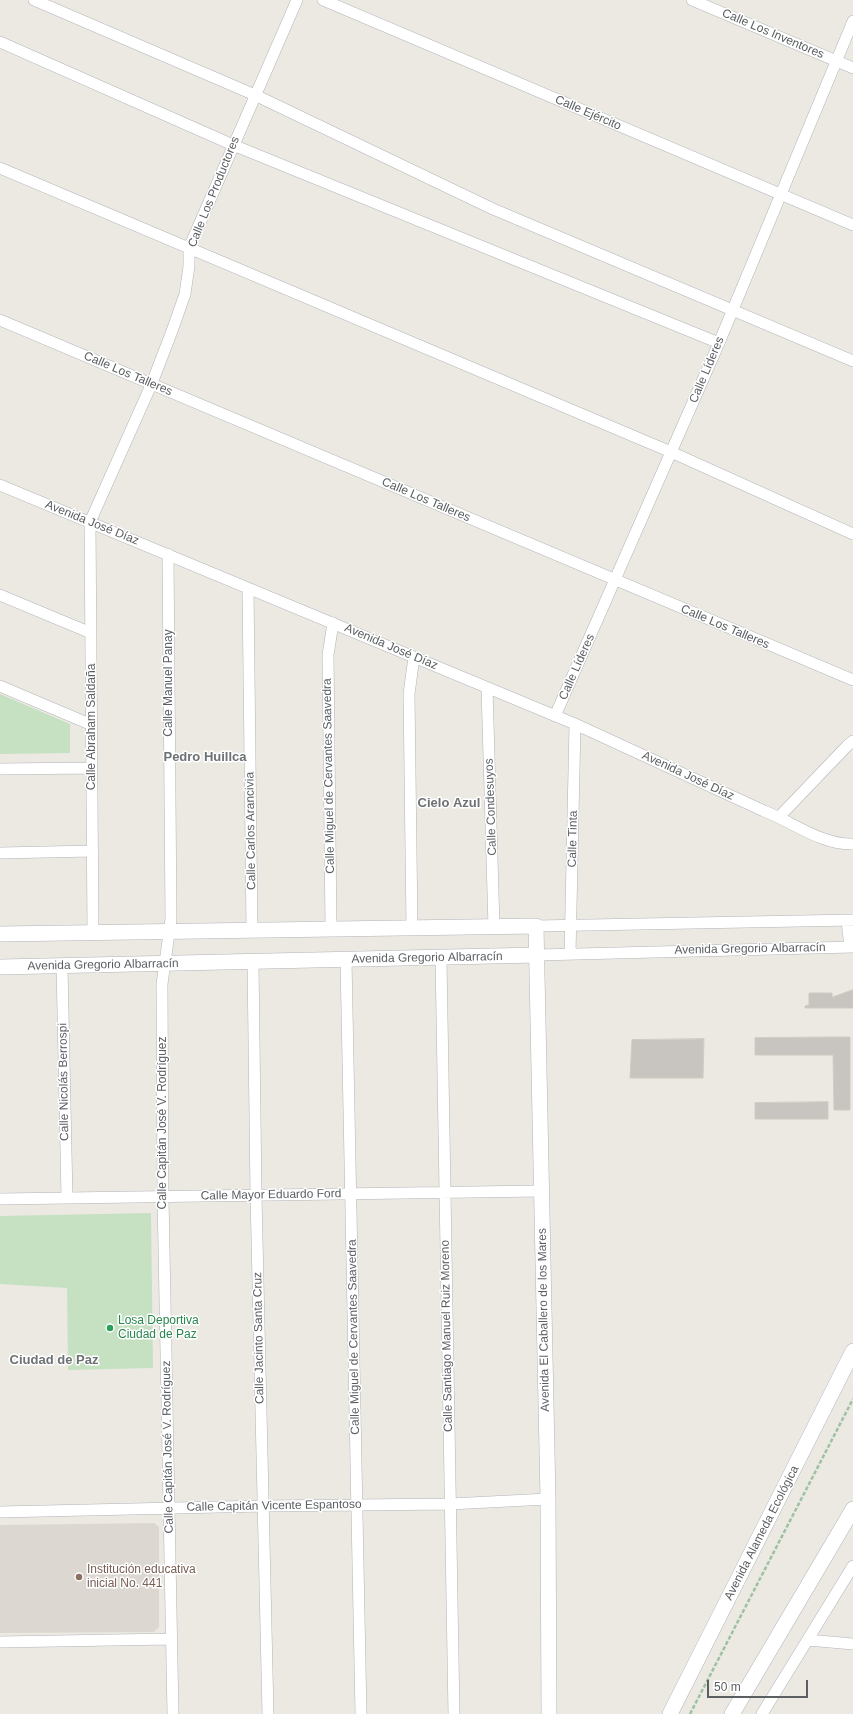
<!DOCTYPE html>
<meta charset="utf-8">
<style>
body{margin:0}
#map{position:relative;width:853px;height:1714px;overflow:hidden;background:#ece9e3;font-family:Arial,sans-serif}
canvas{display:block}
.scale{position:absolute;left:707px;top:1680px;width:101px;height:18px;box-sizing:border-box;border:2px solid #5b5f62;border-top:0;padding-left:5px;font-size:12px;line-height:14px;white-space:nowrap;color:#5b5f62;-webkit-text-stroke:3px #fff;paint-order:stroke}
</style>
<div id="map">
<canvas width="853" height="1714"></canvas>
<div class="scale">50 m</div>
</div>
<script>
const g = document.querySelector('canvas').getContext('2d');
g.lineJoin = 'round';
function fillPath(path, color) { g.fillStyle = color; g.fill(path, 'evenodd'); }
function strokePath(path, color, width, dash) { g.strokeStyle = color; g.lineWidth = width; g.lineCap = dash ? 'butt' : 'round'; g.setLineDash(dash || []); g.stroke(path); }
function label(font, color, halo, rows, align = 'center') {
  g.font = font + ' Arial,sans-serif'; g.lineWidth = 3; g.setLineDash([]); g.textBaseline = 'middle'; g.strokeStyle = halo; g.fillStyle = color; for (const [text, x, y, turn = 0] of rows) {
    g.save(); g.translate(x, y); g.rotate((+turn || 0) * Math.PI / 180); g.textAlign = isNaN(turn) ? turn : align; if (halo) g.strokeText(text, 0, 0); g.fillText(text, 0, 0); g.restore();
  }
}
fillPath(new Path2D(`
 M 154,1523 L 159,1527 L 159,1627 L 154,1632 L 0,1633 L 0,1525 Z`), '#dcd8d1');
fillPath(new Path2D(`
 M 0,694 L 70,724 L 70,753 L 0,754 Z
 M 151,1213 L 153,1368 L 68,1370 L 67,1288 L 0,1284 L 0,1216 Z`), '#c5e1c2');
const building = new Path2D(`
 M 853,990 L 853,1008 L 805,1008 L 805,1006 L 809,1005 L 809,993 L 832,993 L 832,997 Z
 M 833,1037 L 850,1037 L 850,1110 L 834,1110 L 833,1055 L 755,1055 L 755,1038 Z
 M 704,1039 L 703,1078 L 630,1078 L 632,1040 Z
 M 828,1102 L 828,1119 L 755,1119 L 755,1103 Z`);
fillPath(building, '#c8c4c0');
strokePath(building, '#d0cbc2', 1);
const street = new Path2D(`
 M 34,0 L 255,95 L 493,209 L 853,361
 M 323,0 L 853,225
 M 692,0 L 853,68
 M 0,42 L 233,145 L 719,343
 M 0,168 L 671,452 L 853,534
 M 0,320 L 853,680
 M 0,485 L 575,724 L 764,811 C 793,822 821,845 853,844
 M 168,554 L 171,919 L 162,984 L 163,1197 L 173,1714
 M 248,588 L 252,930
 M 0,595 L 91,633
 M 0,686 L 92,725
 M 487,688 L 494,927
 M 555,716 L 719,343 L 853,21
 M 0,769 L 92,768
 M 779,817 L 847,746 L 853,741
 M 0,853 L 93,851
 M 847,921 L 850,947
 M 536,926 L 853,920
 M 412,928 L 409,694 L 414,657
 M 331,929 L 328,655 L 333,623
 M 93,932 L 90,522 L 152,383 L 172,331 L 185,294 L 189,266 L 189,248 L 297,0
 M 570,954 L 575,724
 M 538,955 L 853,947
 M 441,958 L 454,1714
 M 346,960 L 361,1714
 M 253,962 L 256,1195 L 268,1714
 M 62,966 L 67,1198
 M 0,1199 L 541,1191
 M 0,1512 L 263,1506 L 450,1504 L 548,1499
 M 808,1640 L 853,1644
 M 0,1642 L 171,1639
 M 762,1714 L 853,1566`);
const secondary = new Path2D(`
 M 0,934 L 536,926 L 548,1499 L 549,1714
 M 0,967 L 538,955
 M 670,1714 L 853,1351
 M 732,1714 L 853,1509`);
strokePath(street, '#b0b4b7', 12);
strokePath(secondary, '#b0b3b7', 16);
strokePath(new Path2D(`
 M 690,1714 L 853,1399`), '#9cc2a3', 2.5, [4, 2]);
strokePath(street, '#fff', 11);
strokePath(secondary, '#fff', 15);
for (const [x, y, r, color] of [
 [110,1328,4,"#2e9e5b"],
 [79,1577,4,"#8d6e63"]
]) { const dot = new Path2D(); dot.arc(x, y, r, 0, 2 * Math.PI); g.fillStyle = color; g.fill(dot); strokePath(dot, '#fff', 1.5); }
label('12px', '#5b5f62', '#fff', [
 ["Calle Los Inventores",773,34,23],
 ["Calle Ejército",588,113,23],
 ["Calle Los Productores",214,192,-68],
 ["Calle Líderes",707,370,-67],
 ["Calle Los Talleres",128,374,23],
 ["Calle Los Talleres",426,500,23],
 ["Avenida José Díaz",92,523,22],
 ["Calle Los Talleres",725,627,23],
 ["Avenida José Díaz",391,647,23],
 ["Calle Líderes",577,667,-66],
 ["Calle Manuel Panay",169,683,-90],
 ["Calle Abraham Saldaña",92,727,-90],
 ["Calle Miguel de Cervantes Saavedra",329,776,-91],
 ["Avenida José Díaz",688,776,25],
 ["Calle Condesuyos",491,807,-92],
 ["Calle Carlos Arancivia",251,831,-91],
 ["Calle Tinta",573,839,-89],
 ["Avenida Gregorio Albarracín",750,949,-1],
 ["Avenida Gregorio Albarracín",427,958,-1],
 ["Avenida Gregorio Albarracín",103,965,-1],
 ["Calle Nicolás Berrospi",64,1082,-91],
 ["Calle Capitán José V. Rodríguez",163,1123,-90],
 ["Calle Mayor Eduardo Ford",271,1195,-1],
 ["Avenida El Caballero de los Mares",544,1320,-91],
 ["Calle Santiago Manuel Ruiz Moreno",447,1336,-91],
 ["Calle Miguel de Cervantes Saavedra",354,1337,-91],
 ["Calle Jacinto Santa Cruz",259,1338,-91],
 ["Calle Capitán José V. Rodríguez",168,1447,-91],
 ["Calle Capitán Vicente Espantoso",274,1506,-1],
 ["Avenida Alameda Ecológica",762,1533,-63]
]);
label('12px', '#27864d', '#fff', [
 ["Losa Deportiva",118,1321],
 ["Ciudad de Paz",118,1335]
], 'left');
label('12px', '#785e54', '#fff', [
 ["Institución educativa",87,1570],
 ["inicial No. 441",87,1584]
], 'left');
label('bold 13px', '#6c7174', '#fff', [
 ["Pedro Huillca",205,757],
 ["Cielo Azul",449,803],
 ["Ciudad de Paz",54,1360]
]);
</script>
